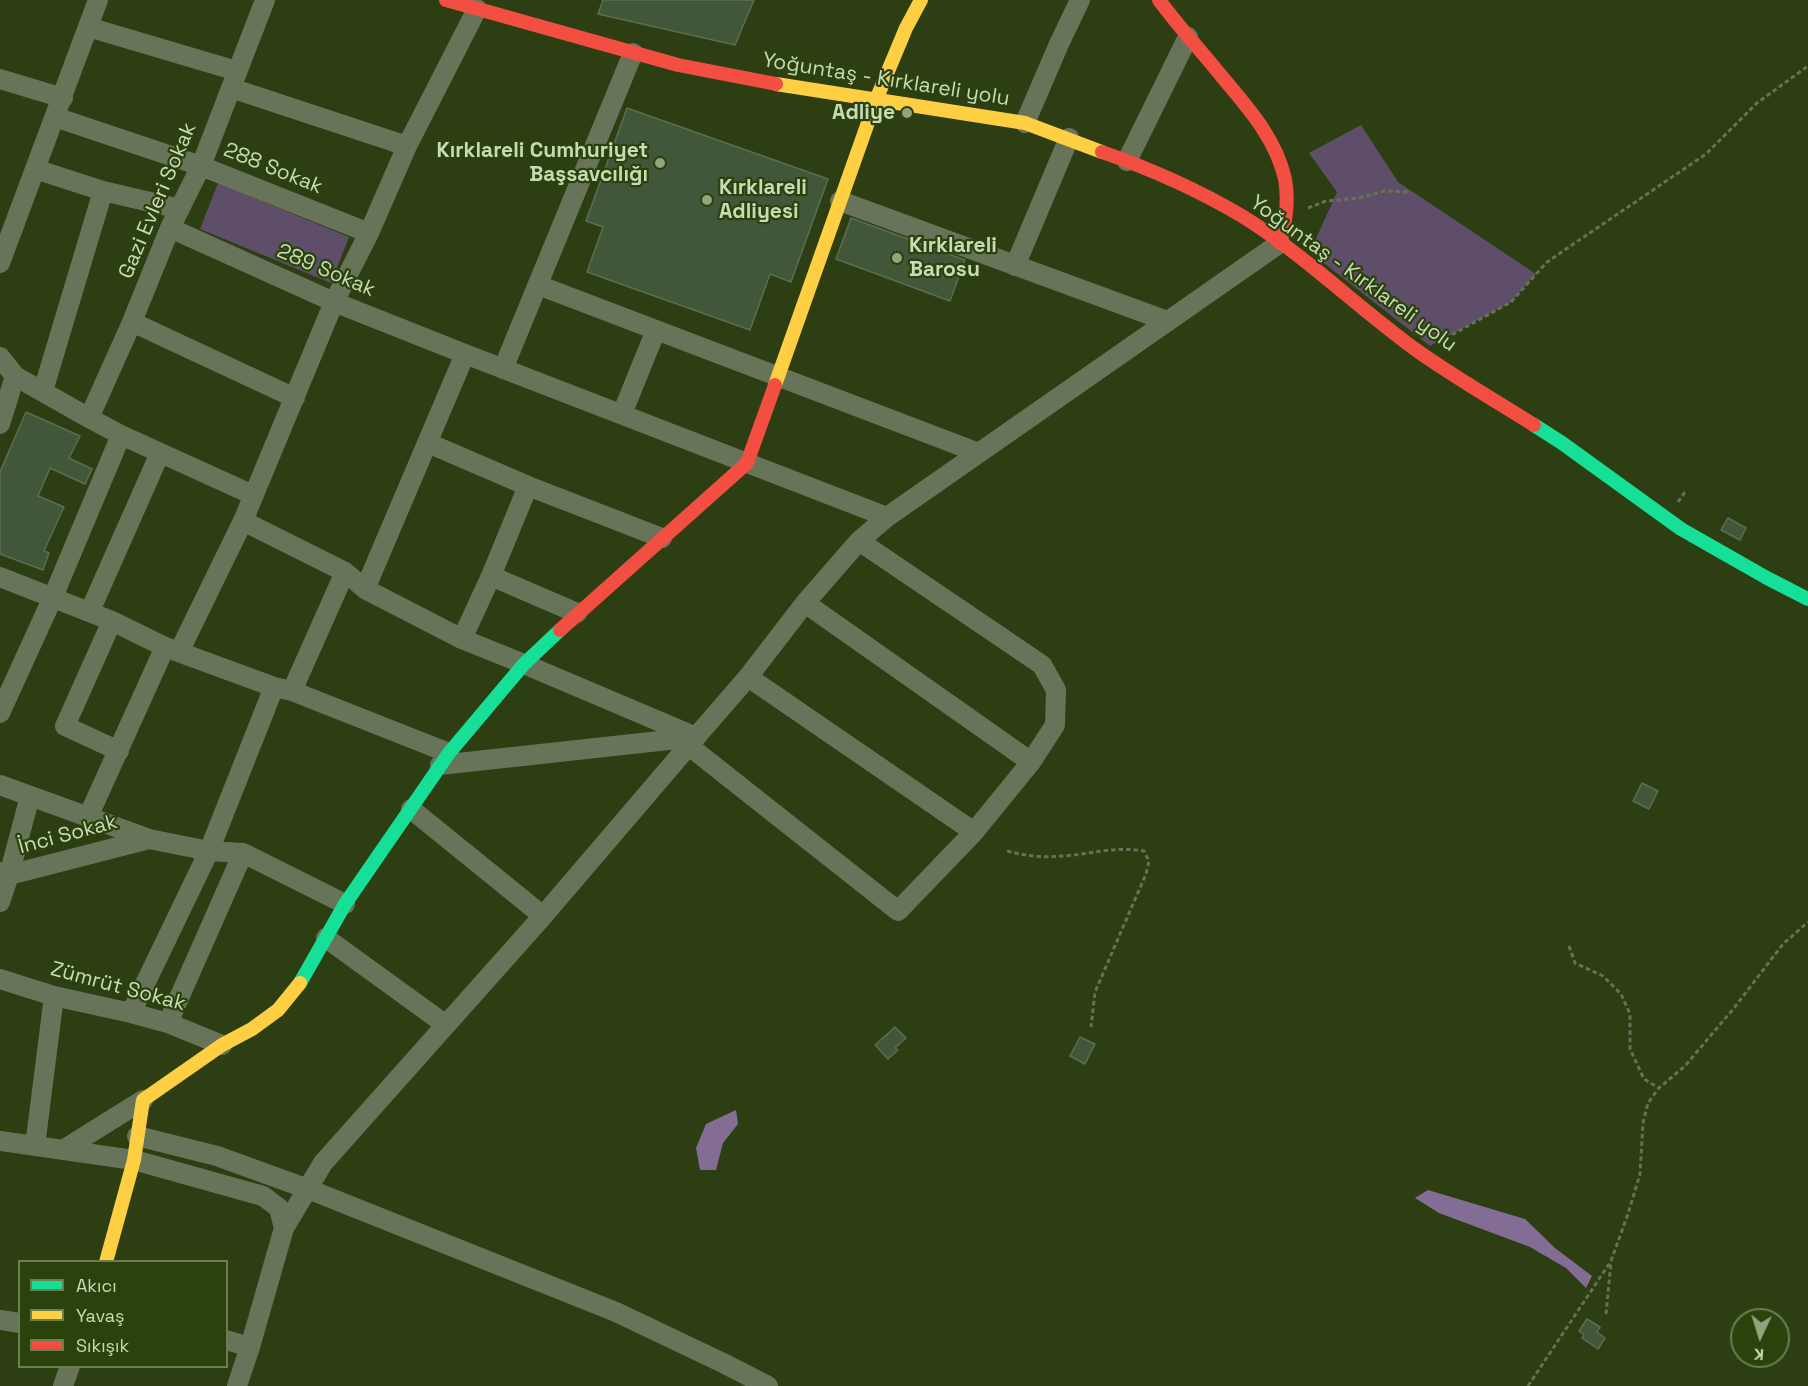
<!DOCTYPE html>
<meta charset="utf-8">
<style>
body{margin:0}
#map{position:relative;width:1808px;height:1386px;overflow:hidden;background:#2d3e12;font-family:"Space Grotesk",sans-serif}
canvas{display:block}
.legend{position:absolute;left:18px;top:1260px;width:210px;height:108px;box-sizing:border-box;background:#2b420c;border:2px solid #6a7f50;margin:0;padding:8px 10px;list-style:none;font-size:18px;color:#c8dbb7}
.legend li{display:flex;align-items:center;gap:12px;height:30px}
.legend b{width:30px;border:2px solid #6a7f50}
.north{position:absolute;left:1730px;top:1308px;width:60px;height:60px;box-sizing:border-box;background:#2b420c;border:2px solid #6a7f50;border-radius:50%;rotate:184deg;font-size:16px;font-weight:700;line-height:24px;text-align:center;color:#c8dbb7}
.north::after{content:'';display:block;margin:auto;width:21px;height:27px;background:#92a47d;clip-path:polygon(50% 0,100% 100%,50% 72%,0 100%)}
</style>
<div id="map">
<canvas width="1808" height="1386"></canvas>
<ul class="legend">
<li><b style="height:8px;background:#16e098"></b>Akıcı</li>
<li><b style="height:8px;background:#ffcf43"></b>Yavaş</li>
<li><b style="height:8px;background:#f24e42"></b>Sıkışık</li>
</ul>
<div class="north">K</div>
</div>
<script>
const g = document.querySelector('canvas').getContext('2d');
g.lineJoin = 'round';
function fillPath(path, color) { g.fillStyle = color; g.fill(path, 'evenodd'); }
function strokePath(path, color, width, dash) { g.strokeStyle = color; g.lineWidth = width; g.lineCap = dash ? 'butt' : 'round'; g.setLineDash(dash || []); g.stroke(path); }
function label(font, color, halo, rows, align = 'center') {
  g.font = font + ' "Space Grotesk",sans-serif'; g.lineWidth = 4.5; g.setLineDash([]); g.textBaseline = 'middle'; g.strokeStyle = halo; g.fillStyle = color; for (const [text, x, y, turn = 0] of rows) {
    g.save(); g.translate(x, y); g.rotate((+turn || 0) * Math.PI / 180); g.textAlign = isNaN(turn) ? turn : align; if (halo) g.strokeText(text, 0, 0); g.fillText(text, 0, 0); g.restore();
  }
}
fillPath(new Path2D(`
 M 1361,125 L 1398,182 L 1536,274 L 1511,302 L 1430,346 L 1310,252 L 1337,192 L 1309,153 Z
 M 218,183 L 349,237 L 331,283 L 200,229 Z`), '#5f4e69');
fillPath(new Path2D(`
 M 736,1110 L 738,1124 L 723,1143 L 716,1170 L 700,1170 L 696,1148 L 706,1124 Z
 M 1428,1190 L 1525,1219 L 1555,1248 L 1592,1276 L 1586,1288 L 1566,1268 L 1530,1247 L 1439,1213 L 1415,1198 Z`), '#846d94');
const building = new Path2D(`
 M 603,0 L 754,0 L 735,45 L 598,14 Z
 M 627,108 L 828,179 L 791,282 L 770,274 L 750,330 L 587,272 L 603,227 L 586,221 Z
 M 851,218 L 965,260 L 950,301 L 836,259 Z
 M 26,412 L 80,436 L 69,458 L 92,469 L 85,484 L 50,468 L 38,496 L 64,507 L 44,551 L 49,553 L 43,570 L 0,554 L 0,472 Z
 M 1728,518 L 1746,528 L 1740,540 L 1721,530 Z
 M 1642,783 L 1658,791 L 1649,809 L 1633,801 Z
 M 895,1027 L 906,1038 L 895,1048 L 898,1050 L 888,1059 L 875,1045 Z
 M 1080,1037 L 1095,1044 L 1085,1064 L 1070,1056 Z
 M 1587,1319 L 1600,1327 L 1597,1332 L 1605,1338 L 1598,1349 L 1582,1338 L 1584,1335 L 1579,1331 Z`);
fillPath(building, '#42573a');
strokePath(building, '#5a6e51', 1.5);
strokePath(new Path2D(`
 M 1308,208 L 1326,201 L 1359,198 L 1384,191 L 1411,192
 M 1439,342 L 1511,302 L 1547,262 L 1706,154 L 1757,103 L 1808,66
 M 1678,502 L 1685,492
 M 1007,851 C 1026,856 1044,858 1063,856 C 1091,854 1116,846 1144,851 L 1149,861 L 1146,874 L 1095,992 L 1091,1027
 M 1569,946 L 1575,963 L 1603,976 L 1621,994 L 1630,1014 L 1630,1049 L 1644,1079 L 1659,1088
 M 1606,1314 L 1611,1262
 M 1528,1386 L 1611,1261 L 1628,1214 L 1640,1174 L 1643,1123 L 1648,1103 L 1659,1088 L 1685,1066 L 1734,1008 L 1783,944 L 1808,922`), '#667257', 3, [4.5, 3]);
strokePath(new Path2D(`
 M 88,27 L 237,71
 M 0,79 L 63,98
 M 231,88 L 407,146
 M 55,117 L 201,166 L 369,233
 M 1025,123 L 1059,44 L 1080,0
 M 1127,161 L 1188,37
 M 35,169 L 103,191 L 180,209
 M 840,201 L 1167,321
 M 170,228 L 334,302 L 465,354 L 887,517
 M 0,263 L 98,0
 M 1015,266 L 1069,138
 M 538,285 L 979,453
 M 132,322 L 295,398
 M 0,357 L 15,376 L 89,418 L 121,435 L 253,495
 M 503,369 L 633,53
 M 43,391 L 103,191
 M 622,414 L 656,330
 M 89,418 L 132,322 L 170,228 L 201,166 L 265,0
 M 0,424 L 15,376
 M 428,443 L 528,486 L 491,576 L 462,639
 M 528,486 L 662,538
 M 243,521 L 345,572 L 365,589 L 462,639 L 524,664 L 696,737 L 543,916 L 411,809
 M 491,576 L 577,613
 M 0,577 L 112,621 L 165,647 L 274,687 L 292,691 L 449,753
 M 365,589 L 465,354
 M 805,603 L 1031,762
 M 90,611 L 160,453
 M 112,621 L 65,726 L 119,751
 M 179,652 L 243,521 L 334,302 L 369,233 L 407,146 L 477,9
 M 748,677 L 974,832 L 1031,762 L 1055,725 L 1056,690 L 1042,665 L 859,541
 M 292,691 L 345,572
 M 0,713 L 53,597 L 121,435
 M 689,746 L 898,911 L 974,832
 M 440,765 L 696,737 L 748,677 L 805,603 L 859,541 L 887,517 L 1280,243
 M 0,785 L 149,839 L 209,851 L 243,853 L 345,904
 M 88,817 L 165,647
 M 0,872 L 9,875 L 149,839
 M 0,902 L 9,875 L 30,796
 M 326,938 L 446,1025
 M 0,979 L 54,996 L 131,1013 L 168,1023 L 222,1045
 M 131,1013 L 209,851 L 274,687
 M 168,1023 L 243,853
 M 137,1136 L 217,1156 L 308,1189 L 616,1312 L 723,1363 L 768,1386
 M 0,1141 L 134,1160 L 263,1196 L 279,1208 L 284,1228 L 250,1347
 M 35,1146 L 54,996
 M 63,1150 L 143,1100
 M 284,1228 L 323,1163 L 543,916
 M 0,1320 L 20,1323
 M 226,1340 L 250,1347 L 237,1386
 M 63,1386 L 70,1366`), '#687459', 20);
strokePath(new Path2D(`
 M 1534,425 L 1562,443 L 1681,529 L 1767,578 L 1808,599
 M 300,983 L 345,904 L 449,753 L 524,664 L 560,630`), '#16e098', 14);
strokePath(new Path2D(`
 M 776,84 L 1025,123 L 1102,152
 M 775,385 L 876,100 L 906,28 L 921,0
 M 106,1262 L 134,1160 L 143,1100 L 222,1045 L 252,1029 L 278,1010 L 300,983`), '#ffcf43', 14);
strokePath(new Path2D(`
 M 446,0 L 678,65 L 776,84
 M 1159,0 C 1179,27 1202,52 1223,78 C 1249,109 1276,139 1285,179 C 1289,201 1286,222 1280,243
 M 1102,152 C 1151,169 1198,190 1242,216 C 1305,255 1359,309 1419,352 C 1456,378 1496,401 1534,425
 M 560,630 L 747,463 L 775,385`), '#f24e42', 14);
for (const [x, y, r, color] of [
 [907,113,6,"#92a47d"],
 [660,163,6,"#92a47d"],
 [707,200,6,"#92a47d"],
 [897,258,6,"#92a47d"]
]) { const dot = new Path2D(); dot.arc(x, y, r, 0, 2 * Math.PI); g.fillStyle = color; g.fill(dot); strokePath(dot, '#2b420c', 2); }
label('21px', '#c8dbb7', '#2b420c', [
 ["Yoğuntaş - Kırklareli yolu",886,80,9],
 ["288 Sokak",273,169,22],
 ["Gazi Evleri Sokak",158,201,-67],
 ["289 Sokak",326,271,23],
 ["Yoğuntaş - Kırklareli yolu",1353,274,36],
 ["İnci Sokak",68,835,-15],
 ["Zümrüt Sokak",118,987,15]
]);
label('bold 21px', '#c8dbb7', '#2b420c', [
 ["Adliye",895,113],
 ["Kırklareli Cumhuriyet",648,151],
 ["Başsavcılığı",648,175],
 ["Kırklareli",719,188,"left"],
 ["Adliyesi",719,212,"left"],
 ["Kırklareli",909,246,"left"],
 ["Barosu",909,270,"left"]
], 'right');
</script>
